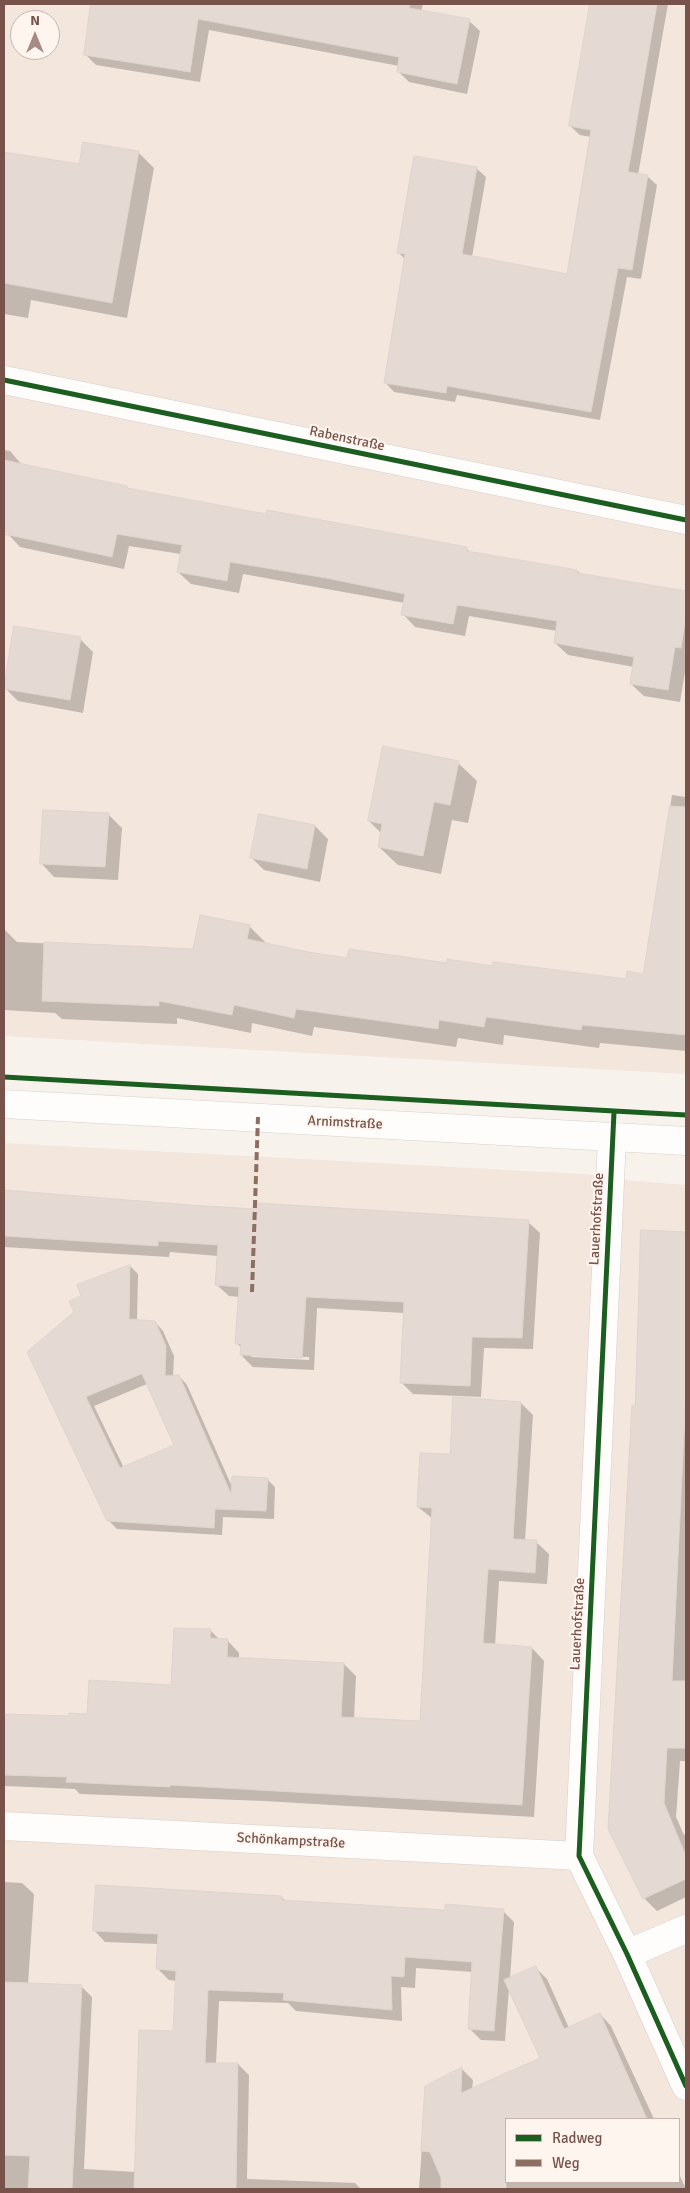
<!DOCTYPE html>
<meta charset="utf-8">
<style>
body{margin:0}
#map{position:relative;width:690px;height:2193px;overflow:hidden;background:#f8f2ed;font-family:Signika,sans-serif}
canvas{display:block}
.frame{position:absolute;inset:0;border:5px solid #78534b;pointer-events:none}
.legend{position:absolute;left:505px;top:2118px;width:175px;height:65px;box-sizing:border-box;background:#fff5ef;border:1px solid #c9b4ad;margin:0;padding:6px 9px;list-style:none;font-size:15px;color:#78534b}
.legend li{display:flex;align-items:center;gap:10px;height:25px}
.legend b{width:25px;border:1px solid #c9b4ad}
.north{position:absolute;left:10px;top:10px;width:50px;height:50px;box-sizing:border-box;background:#fff5ef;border:1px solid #c9b4ad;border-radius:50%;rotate:0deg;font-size:14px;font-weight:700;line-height:20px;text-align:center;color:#78534b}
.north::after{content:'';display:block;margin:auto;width:18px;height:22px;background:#a58b84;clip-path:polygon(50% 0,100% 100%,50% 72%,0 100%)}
</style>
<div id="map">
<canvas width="690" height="2193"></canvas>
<div class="frame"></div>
<ul class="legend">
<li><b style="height:6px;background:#1b5e20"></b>Radweg</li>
<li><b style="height:6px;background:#8d6e63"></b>Weg</li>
</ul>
<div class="north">N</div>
</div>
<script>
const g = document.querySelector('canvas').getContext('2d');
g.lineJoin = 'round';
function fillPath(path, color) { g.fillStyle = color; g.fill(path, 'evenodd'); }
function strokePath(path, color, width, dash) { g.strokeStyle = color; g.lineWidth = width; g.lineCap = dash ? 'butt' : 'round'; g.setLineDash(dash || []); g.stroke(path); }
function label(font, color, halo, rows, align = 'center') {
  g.font = font + ' Signika,sans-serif'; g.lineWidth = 4; g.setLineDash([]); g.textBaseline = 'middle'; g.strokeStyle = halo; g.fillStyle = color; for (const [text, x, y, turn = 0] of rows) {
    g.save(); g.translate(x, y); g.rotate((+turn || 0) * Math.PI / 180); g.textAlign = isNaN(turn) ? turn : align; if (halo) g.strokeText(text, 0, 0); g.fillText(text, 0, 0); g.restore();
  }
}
fillPath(new Path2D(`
 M 4,4 L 686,4 L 686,1074 L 4,1036 ZM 20,20 L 50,20 L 50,50 L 20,50 Z
 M 4,1143 L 584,1174 L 634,1181 L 686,1185 L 686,2189 L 4,2189 ZM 506,2119 L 679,2119 L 679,2182 L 506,2182 Z`), '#f3e6dd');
fillPath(new Path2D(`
 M 93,4 L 423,4 L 421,11 L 469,21 L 480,31 L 467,94 L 409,82 L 398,71 L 399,66 L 209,30 L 200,82 L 96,65 L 85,54 Z
 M 592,4 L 668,4 L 638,175 L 647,176 L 657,185 L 641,279 L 627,277 L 600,420 L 457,395 L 455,402 L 394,392 L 385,382 L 405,259 L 399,253 L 476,168 L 486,177 L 472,257 L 568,275 L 591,137 L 580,135 L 570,126 Z
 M 4,153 L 80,166 L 139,153 L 154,168 L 127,318 L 31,300 L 28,318 L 4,314 Z
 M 4,450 L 10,451 L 22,465 L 127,487 L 129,489 L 267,516 L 467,549 L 471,553 L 577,571 L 581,574 L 686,592 L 686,666 L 680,702 L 644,696 L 631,684 L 634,667 L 568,655 L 555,643 L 557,631 L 469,616 L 465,636 L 415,627 L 403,614 L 405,603 L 243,574 L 239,593 L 191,584 L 178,572 L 181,554 L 129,546 L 124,569 L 20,547 L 8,534 L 11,519 L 4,518 Z
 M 80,639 L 93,652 L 83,713 L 18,701 L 5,688 Z
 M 458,763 L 477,781 L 468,823 L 452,820 L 441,874 L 398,865 L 379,847 L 382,834 L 369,821 Z
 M 672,795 L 686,797 L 686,1051 L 600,1043 L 599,1048 L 504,1035 L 503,1045 L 458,1038 L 456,1047 L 314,1027 L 312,1036 L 252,1023 L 251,1033 L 177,1018 L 177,1024 L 62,1019 L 55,1013 L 4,1010 L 4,929 L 17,942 L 194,951 L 249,926 L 268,945 L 348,959 L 493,967 L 627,980 L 644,975 Z
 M 108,814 L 122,828 L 118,880 L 54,877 L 41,863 Z
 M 315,826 L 328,839 L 320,882 L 264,870 L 251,857 Z
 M 4,1191 L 189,1207 L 528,1222 L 540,1233 L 533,1349 L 484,1348 L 481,1397 L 413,1394 L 401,1382 L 404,1313 L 317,1308 L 314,1370 L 253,1367 L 241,1355 L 242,1348 L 236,1343 L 240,1297 L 229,1296 L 217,1285 L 218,1256 L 170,1252 L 169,1257 L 4,1247 ZM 250,1355 L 309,1357 L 309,1360 L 252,1357 Z
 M 642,1231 L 686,1233 L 686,1761 L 680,1761 L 676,1817 L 684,1835 L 686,1834 L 686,1897 L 657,1911 L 644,1898 L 636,1407 Z
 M 130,1266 L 138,1274 L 137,1321 L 155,1322 L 163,1331 L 174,1356 L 173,1377 L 179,1376 L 187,1385 L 233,1489 L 267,1479 L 275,1487 L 274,1519 L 223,1517 L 222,1535 L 117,1529 L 108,1520 L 29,1352 L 75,1312 L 82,1297 ZM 147,1384 L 176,1446 L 124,1468 L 94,1406 Z
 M 521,1403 L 533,1415 L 525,1541 L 536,1542 L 549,1554 L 547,1584 L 499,1581 L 495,1646 L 532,1648 L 544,1661 L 534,1817 L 264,1801 L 80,1794 L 75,1789 L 4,1786 L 4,1715 L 70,1717 L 88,1715 L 173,1686 L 210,1630 L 220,1640 L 227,1640 L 239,1653 L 239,1659 L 344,1664 L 356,1676 L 354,1719 L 421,1723 L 433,1519 L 418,1507 L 451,1455 Z
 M 4,1882 L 22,1883 L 34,1894 L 28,1984 L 81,1986 L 92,1997 L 84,2169 L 136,2172 L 174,2032 L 177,1981 L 169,1980 L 158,1969 L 159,1944 L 105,1942 L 94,1930 L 281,1897 L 286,1901 L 446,1912 L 503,1911 L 514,1922 L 510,1979 L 536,1968 L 547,1979 L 569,2028 L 600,2014 L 611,2026 L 654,2119 L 506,2119 L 506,2182 L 679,2182 L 679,2174 L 686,2189 L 419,2189 L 426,2087 L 462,2069 L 473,2080 L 472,2090 L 541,2059 L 509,1989 L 505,2041 L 481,2040 L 469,2028 L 473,1972 L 416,1968 L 415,1988 L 401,1987 L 402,2021 L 296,2011 L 288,2003 L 219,2001 L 216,2064 L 238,2064 L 249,2075 L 247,2179 L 355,2183 L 361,2189 L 4,2189 Z`), '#0003');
const building = new Path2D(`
 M 91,4 L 410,4 L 409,8 L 470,19 L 457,84 L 397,72 L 399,57 L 198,19 L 190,72 L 84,55 Z
 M 590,4 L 657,4 L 628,172 L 648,175 L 632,270 L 618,268 L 591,412 L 447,386 L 446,393 L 384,383 L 405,254 L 397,253 L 414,156 L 477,167 L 462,254 L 567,274 L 591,130 L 569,126 Z
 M 83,142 L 139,151 L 112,303 L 4,283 L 4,152 L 79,164 Z
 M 4,460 L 127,486 L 127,488 L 266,514 L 267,510 L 467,547 L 467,551 L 577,570 L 577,573 L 686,591 L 686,616 L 681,648 L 675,647 L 668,690 L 630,684 L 634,657 L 554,643 L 557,621 L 457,605 L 453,624 L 401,615 L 405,594 L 326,578 L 230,562 L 227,581 L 177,572 L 182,545 L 117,534 L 112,557 L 4,534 Z
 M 14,626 L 81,637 L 70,700 L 4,689 Z
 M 383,746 L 459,761 L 450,805 L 434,802 L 423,856 L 378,847 L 382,824 L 368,821 Z
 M 670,806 L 686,807 L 686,1035 L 582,1025 L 581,1030 L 486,1017 L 484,1027 L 439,1020 L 438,1029 L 296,1009 L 294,1018 L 234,1005 L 232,1015 L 159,1001 L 159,1006 L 42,1001 L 44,942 L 193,949 L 200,915 L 250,925 L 247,939 L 308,952 L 347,958 L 349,949 L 447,963 L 447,959 L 492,966 L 493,962 L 626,979 L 627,971 L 643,974 Z
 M 43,810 L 109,813 L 105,867 L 40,864 Z
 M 259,814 L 315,825 L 307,869 L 250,858 Z
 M 4,1190 L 189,1205 L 256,1209 L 257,1203 L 529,1220 L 522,1338 L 472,1337 L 470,1386 L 400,1383 L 404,1302 L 306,1297 L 302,1358 L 240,1355 L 241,1344 L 235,1344 L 239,1287 L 215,1285 L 218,1245 L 158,1241 L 158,1246 L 4,1236 Z
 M 641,1230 L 686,1232 L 686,1394 L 672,1681 L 686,1681 L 686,1748 L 667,1748 L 664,1803 L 686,1856 L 686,1879 L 643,1899 L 608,1829 L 632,1405 L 635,1406 Z
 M 130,1265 L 129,1319 L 155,1321 L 166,1346 L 165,1376 L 179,1375 L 231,1494 L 232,1476 L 268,1478 L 266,1511 L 215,1509 L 214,1528 L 107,1521 L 27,1352 L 74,1312 L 69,1301 L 81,1296 L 77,1285 ZM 142,1374 L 174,1445 L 120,1468 L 86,1397 Z
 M 453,1397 L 521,1402 L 513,1539 L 537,1540 L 535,1573 L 488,1569 L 483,1643 L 532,1647 L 522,1805 L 170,1785 L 170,1787 L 66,1782 L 67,1777 L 4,1775 L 4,1714 L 69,1716 L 69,1713 L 87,1714 L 89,1680 L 171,1685 L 174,1628 L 211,1629 L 210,1638 L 228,1639 L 227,1657 L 344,1663 L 341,1717 L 420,1721 L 432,1508 L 417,1507 L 420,1453 L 450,1454 Z
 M 96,1885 L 282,1896 L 282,1900 L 445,1910 L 445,1904 L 504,1909 L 494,2031 L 468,2029 L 472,1962 L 405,1957 L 404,1977 L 391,1976 L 392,2010 L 283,2000 L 284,1993 L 208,1990 L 205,2063 L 238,2063 L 236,2189 L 134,2189 L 139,2030 L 173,2031 L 176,1971 L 156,1969 L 158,1934 L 93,1931 Z
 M 536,1966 L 564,2029 L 600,2013 L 647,2119 L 506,2119 L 506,2189 L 441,2189 L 441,2178 L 430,2152 L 421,2151 L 425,2086 L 462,2067 L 461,2093 L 540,2058 L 504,1980 Z
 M 4,1982 L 82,1985 L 72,2189 L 28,2189 L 30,2156 L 4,2155 Z`);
fillPath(building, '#e5d9d4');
strokePath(building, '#e1d4cf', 1);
const street = new Path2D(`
 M 4,380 L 686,520
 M 612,1138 L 579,1856 L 627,1954 L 686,2086
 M 4,1826 L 579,1856
 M 627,1954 L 686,1929`);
const secondary = new Path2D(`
 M 4,1104 L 686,1141`);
strokePath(street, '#d7cdc9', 29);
strokePath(secondary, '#d9ceca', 29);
strokePath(street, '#fefdfc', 28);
strokePath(secondary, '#fefdfc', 28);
strokePath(new Path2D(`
 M 252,1292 L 258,1117`), '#8d6e63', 4, [8, 4]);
strokePath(new Path2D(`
 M 4,380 L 686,520
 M 4,1077 L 686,1115
 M 614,1112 L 579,1856 L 627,1954 L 686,2086`), '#1b5e20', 5);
label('14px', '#78534b', '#fff5ef', [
 ["Rabenstraße",347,439,12],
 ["Arnimstraße",345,1123,3],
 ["Lauerhofstraße",597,1219,-87],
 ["Lauerhofstraße",578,1624,-87],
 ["Schönkampstraße",291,1841,3]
]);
</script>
